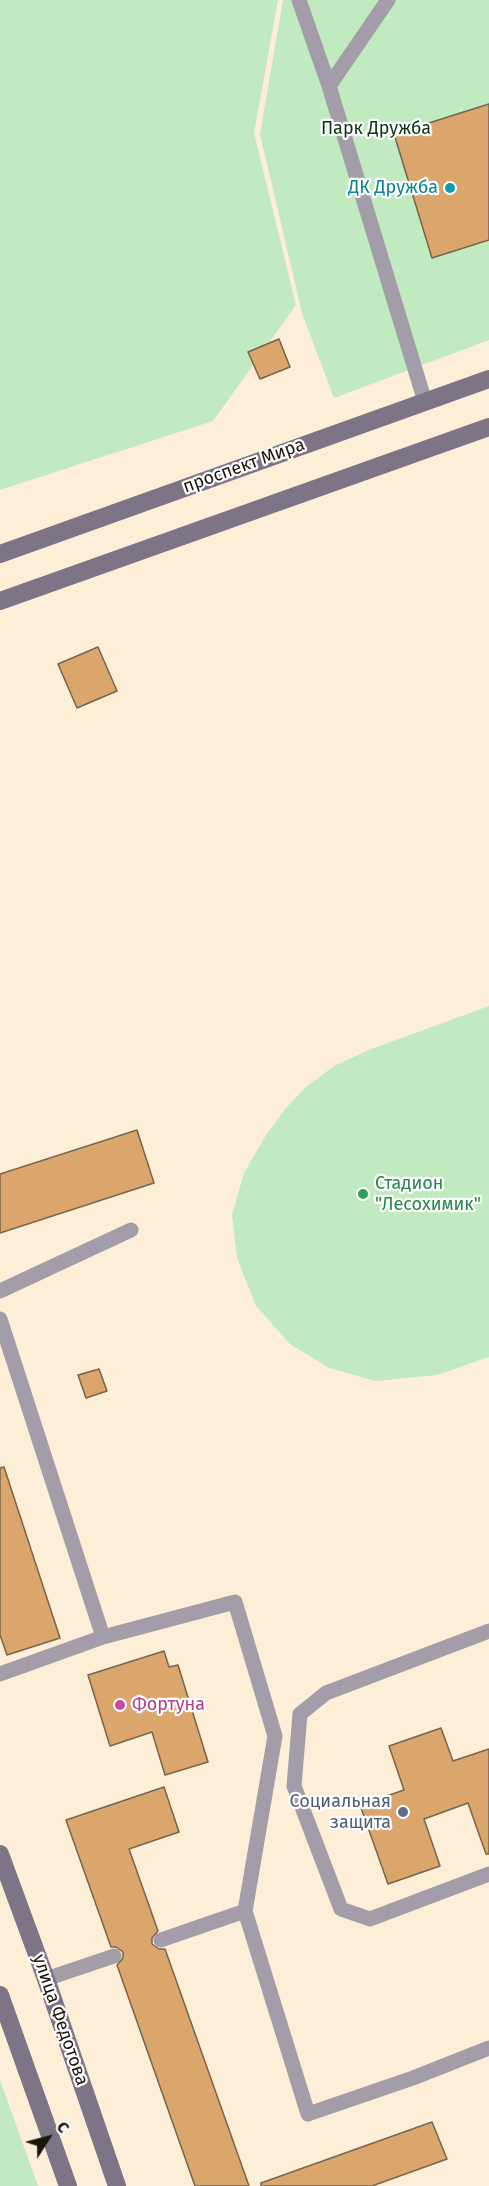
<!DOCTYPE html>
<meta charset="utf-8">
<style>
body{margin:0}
#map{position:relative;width:489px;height:2186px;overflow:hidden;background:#fdeed8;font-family:"Fira Sans",sans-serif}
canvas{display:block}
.north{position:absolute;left:18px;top:2108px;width:60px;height:60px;-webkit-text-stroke:4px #fff;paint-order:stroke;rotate:54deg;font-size:16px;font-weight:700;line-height:24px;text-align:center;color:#1b140a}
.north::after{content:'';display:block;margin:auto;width:21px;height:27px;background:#1b140a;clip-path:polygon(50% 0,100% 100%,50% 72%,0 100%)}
</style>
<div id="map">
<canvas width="489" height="2186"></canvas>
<div class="north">С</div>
</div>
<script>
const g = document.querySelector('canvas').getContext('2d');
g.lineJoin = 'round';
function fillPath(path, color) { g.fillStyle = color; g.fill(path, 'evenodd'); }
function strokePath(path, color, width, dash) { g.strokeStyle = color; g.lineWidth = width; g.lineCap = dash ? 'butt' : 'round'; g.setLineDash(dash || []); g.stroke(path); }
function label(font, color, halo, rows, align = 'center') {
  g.font = font + ' "Fira Sans",sans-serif'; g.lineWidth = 4.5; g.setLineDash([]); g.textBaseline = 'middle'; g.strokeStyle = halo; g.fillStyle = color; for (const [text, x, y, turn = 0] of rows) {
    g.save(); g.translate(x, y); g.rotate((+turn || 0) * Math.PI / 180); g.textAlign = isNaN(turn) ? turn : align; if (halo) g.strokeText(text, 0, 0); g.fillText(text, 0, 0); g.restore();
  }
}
fillPath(new Path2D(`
 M 0,0 L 278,0 L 254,133 L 296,305 L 213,421 L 0,490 Z
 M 283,0 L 489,0 L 489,340 L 334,398 L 302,313 L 260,134 Z
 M 489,1006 L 489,1357 L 437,1375 L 376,1381 L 329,1368 L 290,1344 L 256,1306 L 237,1258 L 232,1215 L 244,1173 L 266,1135 L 286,1108 L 306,1087 L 334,1066 L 369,1050 Z
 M 0,2080 L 38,2186 L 0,2186 Z`), '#c1eac1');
const building = new Path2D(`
 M 489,104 L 489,240 L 432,258 L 394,134 Z
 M 279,339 L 290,367 L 260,379 L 248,352 Z
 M 98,647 L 117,691 L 77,708 L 58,664 Z
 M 137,1130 L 154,1183 L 0,1233 L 0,1174 Z
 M 99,1369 L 107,1391 L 86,1398 L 78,1375 Z
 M 4,1467 L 60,1638 L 7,1655 L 0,1635 L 0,1468 Z
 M 164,1651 L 169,1667 L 178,1665 L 208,1762 L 165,1775 L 152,1732 L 110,1746 L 88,1675 Z
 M 441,1728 L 453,1761 L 489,1749 L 489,1854 L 486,1854 L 468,1803 L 424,1819 L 440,1866 L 388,1884 L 360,1805 L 404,1790 L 389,1746 Z
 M 164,1787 L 179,1832 L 129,1849 L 158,1931 L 152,1938 L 152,1944 L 159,1949 L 165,1949 L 249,2186 L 195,2186 L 117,1965 L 123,1958 L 123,1952 L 116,1947 L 111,1947 L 66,1820 Z
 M 432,2122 L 447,2159 L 372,2186 L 261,2186 L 261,2183 Z`);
fillPath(building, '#daa66b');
strokePath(building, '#78644e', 1.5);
strokePath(new Path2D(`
 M 299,0 L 329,86
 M 388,0 L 329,86 L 425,402
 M 0,1291 L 131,1230
 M 0,1319 L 103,1637 L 235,1602 L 275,1736 L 245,1911
 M 489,1631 L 326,1693 L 300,1714 L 294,1786 L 341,1909 L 370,1919 L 489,1874
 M 0,1674 L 103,1637
 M 161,1940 L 245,1911 L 308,2114 L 413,2078 L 489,2048
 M 46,1979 L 114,1956`), '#a29da9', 15);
strokePath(new Path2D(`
 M 0,554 L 489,379
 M 0,601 L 489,427
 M 0,1854 L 46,1979 L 117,2186
 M 0,1995 L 68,2186`), '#7d7586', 18);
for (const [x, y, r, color] of [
 [450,188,6,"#0f9aa8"],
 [363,1194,6,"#2e9e5b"],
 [120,1705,6,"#d1479c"],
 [403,1812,6,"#5c6f8a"]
]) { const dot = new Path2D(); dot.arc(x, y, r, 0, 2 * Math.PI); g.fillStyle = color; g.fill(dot); strokePath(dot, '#fff', 2); }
label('18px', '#0c3410', '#fff', [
 ["Парк Дружба",376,129]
]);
label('18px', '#0d838f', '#fff', [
 ["ДК Дружба",438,188]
], 'right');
label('18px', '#1b140a', '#fff', [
 ["проспект Мира",244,466,-20],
 ["улица Федотова",60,2020,71]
]);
label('18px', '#27864d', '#fff', [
 ["Стадион",375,1184],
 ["\"Лесохимик\"",375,1205]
], 'left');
label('18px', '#b23c85', '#fff', [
 ["Фортуна",132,1705]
], 'left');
label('18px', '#4e5e75', '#fff', [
 ["Социальная",391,1802],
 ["защита",391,1823]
], 'right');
</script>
